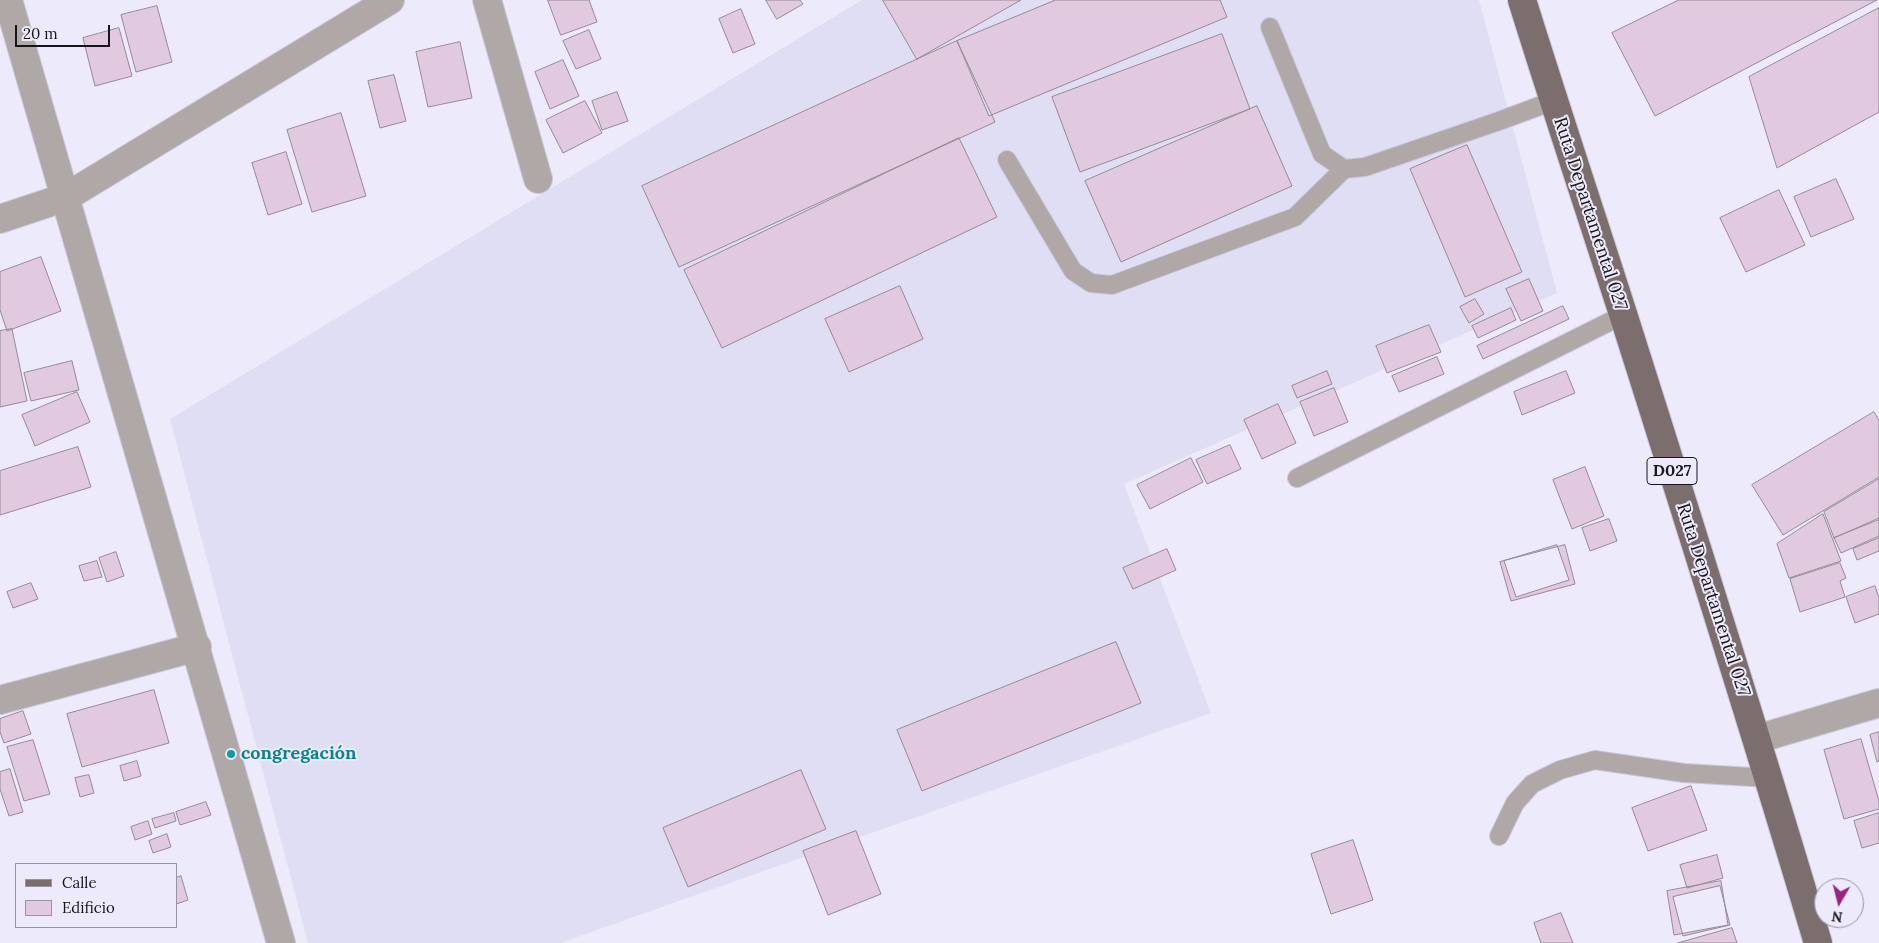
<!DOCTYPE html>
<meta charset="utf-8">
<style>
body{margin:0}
#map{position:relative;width:1879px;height:943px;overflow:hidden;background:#eceafb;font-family:Lora,serif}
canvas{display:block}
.legend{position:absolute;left:15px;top:863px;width:162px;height:65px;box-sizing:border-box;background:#eceafb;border:1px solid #9695a1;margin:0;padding:6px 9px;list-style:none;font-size:15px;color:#16151b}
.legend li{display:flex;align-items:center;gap:10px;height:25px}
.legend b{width:25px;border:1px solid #9695a1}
.north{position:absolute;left:1814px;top:878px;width:50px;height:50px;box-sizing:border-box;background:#eceafb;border:1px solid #9695a1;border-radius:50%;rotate:188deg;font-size:14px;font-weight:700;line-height:20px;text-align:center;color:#16151b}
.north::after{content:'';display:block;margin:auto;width:18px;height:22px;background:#9a2581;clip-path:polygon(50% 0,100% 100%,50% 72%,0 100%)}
.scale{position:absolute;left:15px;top:25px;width:95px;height:22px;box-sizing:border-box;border:2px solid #16151b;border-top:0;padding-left:6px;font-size:15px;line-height:18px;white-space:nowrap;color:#16151b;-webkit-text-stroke:4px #eceafb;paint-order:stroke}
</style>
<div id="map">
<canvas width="1879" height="943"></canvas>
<ul class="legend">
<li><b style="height:6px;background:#7d6e6e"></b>Calle</li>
<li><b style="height:14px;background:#e1c9df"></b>Edificio</li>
</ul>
<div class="north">N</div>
<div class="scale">20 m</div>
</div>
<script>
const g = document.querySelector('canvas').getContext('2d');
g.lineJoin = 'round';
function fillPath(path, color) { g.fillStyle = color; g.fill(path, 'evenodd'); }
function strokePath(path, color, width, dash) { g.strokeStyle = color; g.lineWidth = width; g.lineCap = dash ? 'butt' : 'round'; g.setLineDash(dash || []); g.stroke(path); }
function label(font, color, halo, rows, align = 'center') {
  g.font = font + ' Lora,serif'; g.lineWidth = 4; g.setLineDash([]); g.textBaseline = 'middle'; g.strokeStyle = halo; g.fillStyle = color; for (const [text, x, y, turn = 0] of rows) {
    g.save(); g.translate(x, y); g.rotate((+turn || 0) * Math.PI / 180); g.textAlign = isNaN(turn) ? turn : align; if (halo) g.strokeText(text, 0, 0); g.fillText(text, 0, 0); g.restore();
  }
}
fillPath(new Path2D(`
 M 862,0 L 1479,0 L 1557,293 L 1124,484 L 1211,713 L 560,943 L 308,943 L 170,419 Z`), '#e0def5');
const building = new Path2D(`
 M 548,0 L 589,0 L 597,22 L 561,35 Z
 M 766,0 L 800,0 L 803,4 L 777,19 Z
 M 883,0 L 1021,0 L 917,59 Z
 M 1056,0 L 1220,0 L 1227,17 L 989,116 L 957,41 Z
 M 1679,0 L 1877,0 L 1655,116 L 1612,33 Z
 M 157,6 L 172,62 L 136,72 L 121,15 Z
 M 1879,8 L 1879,112 L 1777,168 L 1749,77 Z
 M 741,9 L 755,44 L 733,53 L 719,19 Z
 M 119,28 L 132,76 L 95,86 L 83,38 Z
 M 589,30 L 601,59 L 576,69 L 563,41 Z
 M 1222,34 L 1250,109 L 1080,172 L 1052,97 Z
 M 957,41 L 995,122 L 679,267 L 642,186 Z
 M 460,42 L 472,98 L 428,107 L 416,52 Z
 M 563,60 L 579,96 L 550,109 L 535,72 Z
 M 394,75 L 406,121 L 380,128 L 368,81 Z
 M 617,92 L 628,121 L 602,130 L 592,101 Z
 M 585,101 L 602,133 L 563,153 L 546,120 Z
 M 1257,106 L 1292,186 L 1121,262 L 1085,181 Z
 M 341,113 L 366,196 L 312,212 L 287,130 Z
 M 959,138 L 997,217 L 722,348 L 684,270 Z
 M 1467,145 L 1522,272 L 1465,297 L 1410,169 Z
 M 286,152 L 302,204 L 268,215 L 252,163 Z
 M 1836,179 L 1854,219 L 1811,237 L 1794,197 Z
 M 1779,190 L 1805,245 L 1746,272 L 1720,218 Z
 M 41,257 L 61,311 L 7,331 L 0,310 L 0,272 Z
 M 1529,279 L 1543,311 L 1521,321 L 1506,289 Z
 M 900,286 L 923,339 L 849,372 L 825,319 Z
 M 1475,299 L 1484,314 L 1469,323 L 1460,307 Z
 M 1563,306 L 1569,319 L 1483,359 L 1477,346 Z
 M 1511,308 L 1516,320 L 1478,338 L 1472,326 Z
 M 1429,325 L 1441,352 L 1387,373 L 1376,346 Z
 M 12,329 L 27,401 L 0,407 L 0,331 Z
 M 1437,357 L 1444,374 L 1399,392 L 1392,376 Z
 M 72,361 L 79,390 L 31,401 L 24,373 Z
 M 1327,371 L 1332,384 L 1297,398 L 1292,386 Z
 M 1566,371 L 1575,393 L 1522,415 L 1514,392 Z
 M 1334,388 L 1348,422 L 1314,436 L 1300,402 Z
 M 77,392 L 90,422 L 35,446 L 22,415 Z
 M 1278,404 L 1296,443 L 1262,459 L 1244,420 Z
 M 1874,412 L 1879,420 L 1879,477 L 1783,535 L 1752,485 Z
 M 1230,445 L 1241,469 L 1207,484 L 1196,460 Z
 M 78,447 L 91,487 L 0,515 L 0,471 Z
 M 1191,458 L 1203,482 L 1150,509 L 1137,485 Z
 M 1585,467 L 1604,516 L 1572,529 L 1553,480 Z
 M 1879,479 L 1879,518 L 1834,538 L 1824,512 Z
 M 1823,514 L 1841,561 L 1789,578 L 1777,544 Z
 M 1609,519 L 1617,541 L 1590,551 L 1582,528 Z
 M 1879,520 L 1879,536 L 1841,553 L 1834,538 Z
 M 1879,538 L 1879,551 L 1857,560 L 1853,549 Z
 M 1557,545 L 1569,580 L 1516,597 L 1504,561 Z
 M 1565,545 L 1575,584 L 1511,601 L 1500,562 Z
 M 1167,549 L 1176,570 L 1133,589 L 1123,568 Z
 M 116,552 L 124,576 L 107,582 L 99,558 Z
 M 97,561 L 102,577 L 84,581 L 79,566 Z
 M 1840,563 L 1846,578 L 1840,581 L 1845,597 L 1800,612 L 1790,579 Z
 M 31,583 L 38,599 L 13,608 L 7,592 Z
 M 1875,586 L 1879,598 L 1879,614 L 1855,623 L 1846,597 Z
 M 1116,642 L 1141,703 L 922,791 L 897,730 Z
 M 154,690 L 169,743 L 82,767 L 67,714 Z
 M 23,711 L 31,734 L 4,743 L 0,732 L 0,719 Z
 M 1879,732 L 1879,761 L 1877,762 L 1870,735 Z
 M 1861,739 L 1879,801 L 1879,809 L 1844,819 L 1824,750 Z
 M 33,740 L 50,794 L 24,801 L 7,747 Z
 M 137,761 L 141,776 L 124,781 L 120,766 Z
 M 10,769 L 23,812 L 9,816 L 0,789 L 0,772 Z
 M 801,770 L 826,829 L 688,887 L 663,828 Z
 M 89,775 L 94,793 L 80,797 L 75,778 Z
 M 1691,786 L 1707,830 L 1648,851 L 1632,808 Z
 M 206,802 L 211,815 L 180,825 L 176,812 Z
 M 174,813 L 176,821 L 155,828 L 152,819 Z
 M 1879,813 L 1879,843 L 1862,848 L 1854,821 Z
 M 148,821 L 152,834 L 135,840 L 131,827 Z
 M 856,831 L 881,894 L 828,915 L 803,851 Z
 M 167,834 L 171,847 L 153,853 L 149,841 Z
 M 1353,840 L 1373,900 L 1331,914 L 1311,854 Z
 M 1717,855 L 1723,878 L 1687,888 L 1680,865 Z
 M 181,876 L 188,900 L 176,904 L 176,878 Z
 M 1721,881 L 1728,925 L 1674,935 L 1667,891 Z
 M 1720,886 L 1730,925 L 1683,936 L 1673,897 Z
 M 1561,913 L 1573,943 L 1541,943 L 1534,923 Z
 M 1732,928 L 1737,943 L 1678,943 Z`);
fillPath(building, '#e1c9df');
strokePath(building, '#968a95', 1);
const service = new Path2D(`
 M 1270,27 L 1322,154 L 1344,169 L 1365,167 L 1499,121 L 1553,101
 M 1007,160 L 1073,271 L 1091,283 L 1112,285 L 1295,217 L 1344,169
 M 1297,478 L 1623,315
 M 1499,836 L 1515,803 L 1532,784 L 1560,770 L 1595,760 L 1684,773 L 1769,778`);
const minor = new Path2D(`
 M 8,0 L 281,943
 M 487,0 L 538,179
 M 0,219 L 66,197 L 390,0
 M 0,700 L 197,647
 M 1757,739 L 1879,703`);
const primary = new Path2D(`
 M 1522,0 C 1555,106 1590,211 1624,317 C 1690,525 1756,734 1818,943`);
strokePath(service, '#cac8d7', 20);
strokePath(minor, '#cac8d7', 30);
strokePath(primary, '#cac8d7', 30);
strokePath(service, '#b0a7a7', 18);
strokePath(minor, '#b0a7a7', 28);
strokePath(primary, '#7d6e6e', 28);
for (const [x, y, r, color] of [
 [231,754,5,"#0f9aa8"]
]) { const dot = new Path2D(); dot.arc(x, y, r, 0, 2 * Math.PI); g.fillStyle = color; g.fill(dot); strokePath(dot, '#eceafb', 2); }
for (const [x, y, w] of [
 [1672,471,50]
]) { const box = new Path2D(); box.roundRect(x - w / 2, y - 13.5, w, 27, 4); g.fillStyle = '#eceafb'; g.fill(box); strokePath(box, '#16151b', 1); }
label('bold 16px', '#16151b', null, [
 ["D027",1672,471]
]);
label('18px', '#16151b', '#eceafb', [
 ["Ruta Departamental 027",1590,214,72],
 ["Ruta Departamental 027",1713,600,72]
]);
label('bold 18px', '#0d838f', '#eceafb', [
 ["congregación",241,754]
], 'left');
</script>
